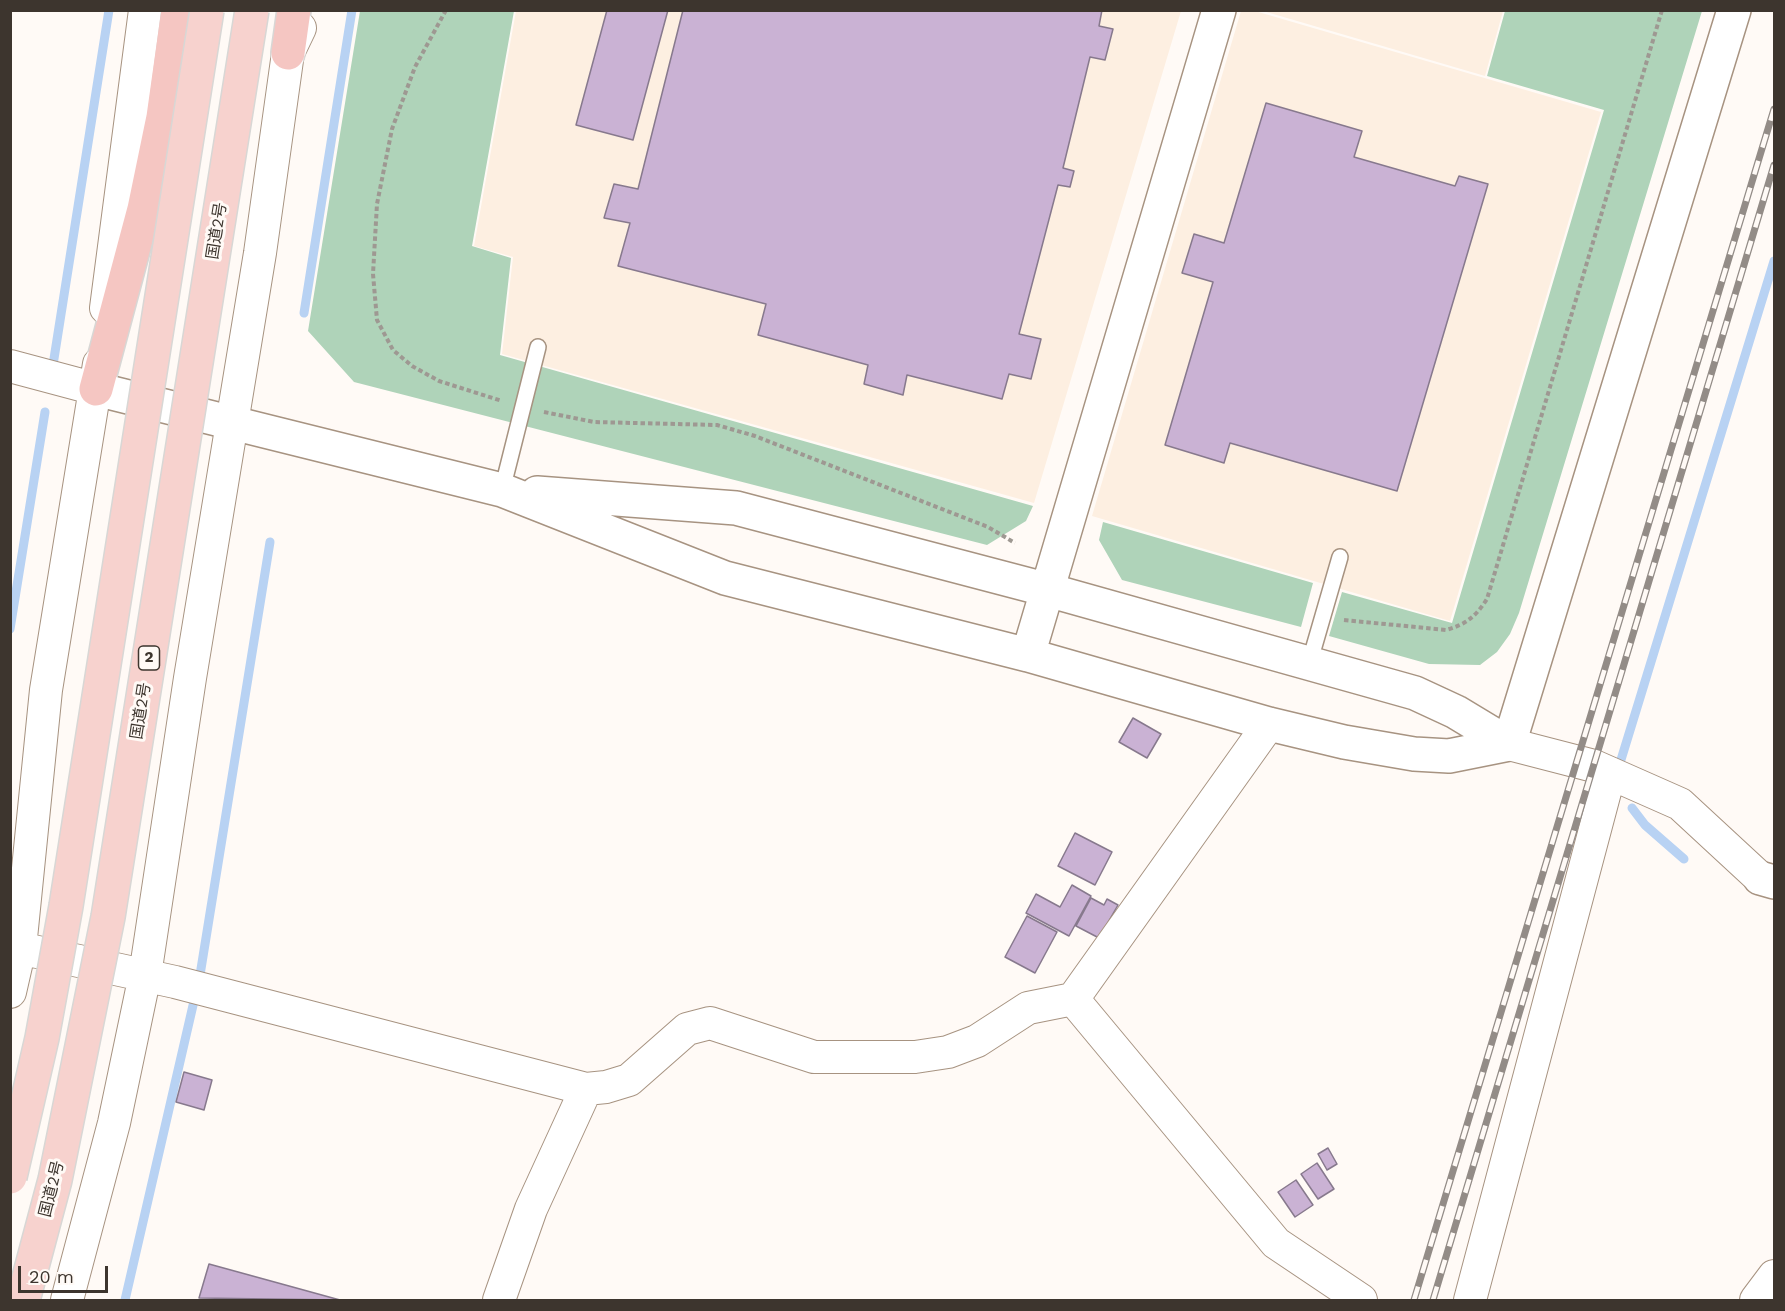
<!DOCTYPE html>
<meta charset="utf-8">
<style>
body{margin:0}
#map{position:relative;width:1785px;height:1311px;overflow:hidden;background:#fffaf6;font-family:"Work Sans",sans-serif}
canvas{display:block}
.frame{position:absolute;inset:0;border:12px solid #3d352e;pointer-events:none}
.scale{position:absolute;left:18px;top:1266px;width:90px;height:27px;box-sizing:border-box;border:3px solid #3d352e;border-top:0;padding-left:8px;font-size:18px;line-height:21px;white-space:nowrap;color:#3d352e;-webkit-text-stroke:4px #fffaf6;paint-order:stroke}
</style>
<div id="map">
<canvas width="1785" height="1311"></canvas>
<div class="frame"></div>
<div class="scale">20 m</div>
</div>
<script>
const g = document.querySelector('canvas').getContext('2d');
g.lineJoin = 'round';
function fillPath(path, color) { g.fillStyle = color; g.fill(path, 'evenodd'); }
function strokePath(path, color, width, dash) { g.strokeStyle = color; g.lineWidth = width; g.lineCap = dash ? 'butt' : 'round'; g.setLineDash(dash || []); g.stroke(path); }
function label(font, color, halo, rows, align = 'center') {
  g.font = font + ' "Work Sans","Noto Sans JP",sans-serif'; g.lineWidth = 6; g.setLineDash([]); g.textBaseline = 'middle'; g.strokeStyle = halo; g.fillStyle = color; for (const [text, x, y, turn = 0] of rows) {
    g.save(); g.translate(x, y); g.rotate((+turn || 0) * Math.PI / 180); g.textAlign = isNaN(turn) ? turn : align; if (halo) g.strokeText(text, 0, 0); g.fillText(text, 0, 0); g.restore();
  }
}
fillPath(new Path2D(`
 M 516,11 L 1181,11 L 1034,503 L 502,354 L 513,257 L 474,246 Z
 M 1241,11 L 1255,11 L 1601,112 L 1450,621 L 1092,516 Z
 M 1263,11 L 1503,11 L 1485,76 Z`), '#fdefe1');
fillPath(new Path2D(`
 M 360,11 L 514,11 L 472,246 L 511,258 L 500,355 L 1033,506 L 1026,521 L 987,545 L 354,382 L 308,331 Z
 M 1505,11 L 1702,11 L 1519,613 L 1510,634 L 1497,652 L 1480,665 L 1429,664 L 1329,636 L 1342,592 L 1452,623 L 1604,110 L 1487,76 Z
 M 1103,522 L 1313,583 L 1301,627 L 1122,580 L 1099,540 Z`), '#afd3b9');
strokePath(new Path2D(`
 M 304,313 L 352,10
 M 53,365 L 109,10
 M 10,629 L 45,412
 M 1620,763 L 1774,261
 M 1632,808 L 1645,825 L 1684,859
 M 200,975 L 270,542
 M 125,1300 L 194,1001`), '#b8d2f3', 9);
const building = new Path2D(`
 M 607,10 L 668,10 L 633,140 L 576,125 Z
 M 683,10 L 1102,10 L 1099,26 L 1113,29 L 1105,60 L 1090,57 L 1063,168 L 1074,171 L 1070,187 L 1058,185 L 1019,334 L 1041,339 L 1031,379 L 1009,374 L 1002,399 L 907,375 L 903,395 L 864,384 L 868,365 L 758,335 L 766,304 L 618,266 L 630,223 L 604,218 L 614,184 L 638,189 Z
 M 1266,103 L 1362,131 L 1354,157 L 1455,186 L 1459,176 L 1488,184 L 1397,491 L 1230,443 L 1224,463 L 1165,445 L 1213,282 L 1182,273 L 1194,234 L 1224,243 Z
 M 1133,718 L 1161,734 L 1147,758 L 1119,742 Z
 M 1075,833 L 1112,852 L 1095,885 L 1058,866 Z
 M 1072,885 L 1091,896 L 1069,936 L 1026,913 L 1036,894 L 1060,907 Z
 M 1091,898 L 1104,905 L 1107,899 L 1118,905 L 1099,938 L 1076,926 Z
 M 1027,916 L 1057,932 L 1035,973 L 1005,957 Z
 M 184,1072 L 212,1080 L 204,1110 L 176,1102 Z
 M 1328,1148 L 1337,1164 L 1327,1170 L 1318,1154 Z
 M 1317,1163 L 1334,1189 L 1318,1199 L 1301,1174 Z
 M 1296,1180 L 1313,1205 L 1295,1217 L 1278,1192 Z
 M 209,1264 L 340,1300 L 199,1298 Z`);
fillPath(building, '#cab2d4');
strokePath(building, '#87798d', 1.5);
const service = new Path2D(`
 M 502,490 L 538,347
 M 1309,664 L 1340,557`);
const minor = new Path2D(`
 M 106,308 L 145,10
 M 10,366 L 96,389
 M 1509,744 L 1594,766 L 1680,804 L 1760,878
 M 10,946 L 175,982 L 586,1089 L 606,1087 L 629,1080 L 687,1029 L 710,1023 L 814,1057 L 915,1057 L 948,1052 L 977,1041 L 1028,1008 L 1073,999 L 1276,1243 L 1361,1300
 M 10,992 L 20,948 L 46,690 L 99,364
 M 1073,999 L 1269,724
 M 67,1300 L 114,1123 L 145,975 L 190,678 L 260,253 L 288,53 L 300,28
 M 499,1300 L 531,1209 L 586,1089
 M 1470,1300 L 1610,773
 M 1756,1300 L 1774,1276`);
const tertiary = new Path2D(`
 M 96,389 L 502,490 L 725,578 L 1028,655 L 1269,724 L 1344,742 L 1414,754 L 1449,756 L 1509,744
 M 537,493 L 736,508 L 1048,590 L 1415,693 L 1456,712 L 1509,744
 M 1028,655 L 1219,10
 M 1509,744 L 1734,10
 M 1760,878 L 1774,882`);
const motorway = new Path2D(`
 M 288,53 L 294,10
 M 96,389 L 144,209 L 163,117 L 178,10`);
strokePath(service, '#a79381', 18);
strokePath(minor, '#a79381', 34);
strokePath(tertiary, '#a79381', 36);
strokePath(motorway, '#d8d7d5', 36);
strokePath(new Path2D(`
 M 446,10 L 415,67 L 392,129 L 377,204 L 373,274 L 377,320 L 393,350 L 412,366 L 439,381 L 502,401
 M 544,412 L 594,422 L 717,425 L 755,436 L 988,527 L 1015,543
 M 1344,620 L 1446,630 C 1467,624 1476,616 1487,599 L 1662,10`), '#9e9892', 4, [4.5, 3]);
strokePath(service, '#fff', 15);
strokePath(minor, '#fff', 32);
strokePath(tertiary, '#fff', 33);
strokePath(motorway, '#f5c6c2', 33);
const rail = new Path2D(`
 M 1414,1300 L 1774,109
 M 1433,1300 L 1774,165`);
strokePath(rail, '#938c87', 7);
strokePath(rail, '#fffaf6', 4.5, [14]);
const trunkBridge = new Path2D(`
 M 10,1177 L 42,1038 L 66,906 L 207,10
 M 23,1300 L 55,1180 L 108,917 L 252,10`);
strokePath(trunkBridge, '#d8d7d5', 36, []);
strokePath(trunkBridge, '#f7d2ce', 33);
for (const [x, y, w] of [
 [149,658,21]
]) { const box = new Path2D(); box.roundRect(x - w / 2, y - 12, w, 24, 4.5); g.fillStyle = '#fffaf6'; g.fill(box); strokePath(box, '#3d352e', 1.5); }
label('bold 15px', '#3d352e', null, [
 ["2",149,658]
]);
label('16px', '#3d352e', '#fffaf6', [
 ["国道2号",217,231,-81],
 ["国道2号",141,711,-81],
 ["国道2号",52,1189,-76]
]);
</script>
